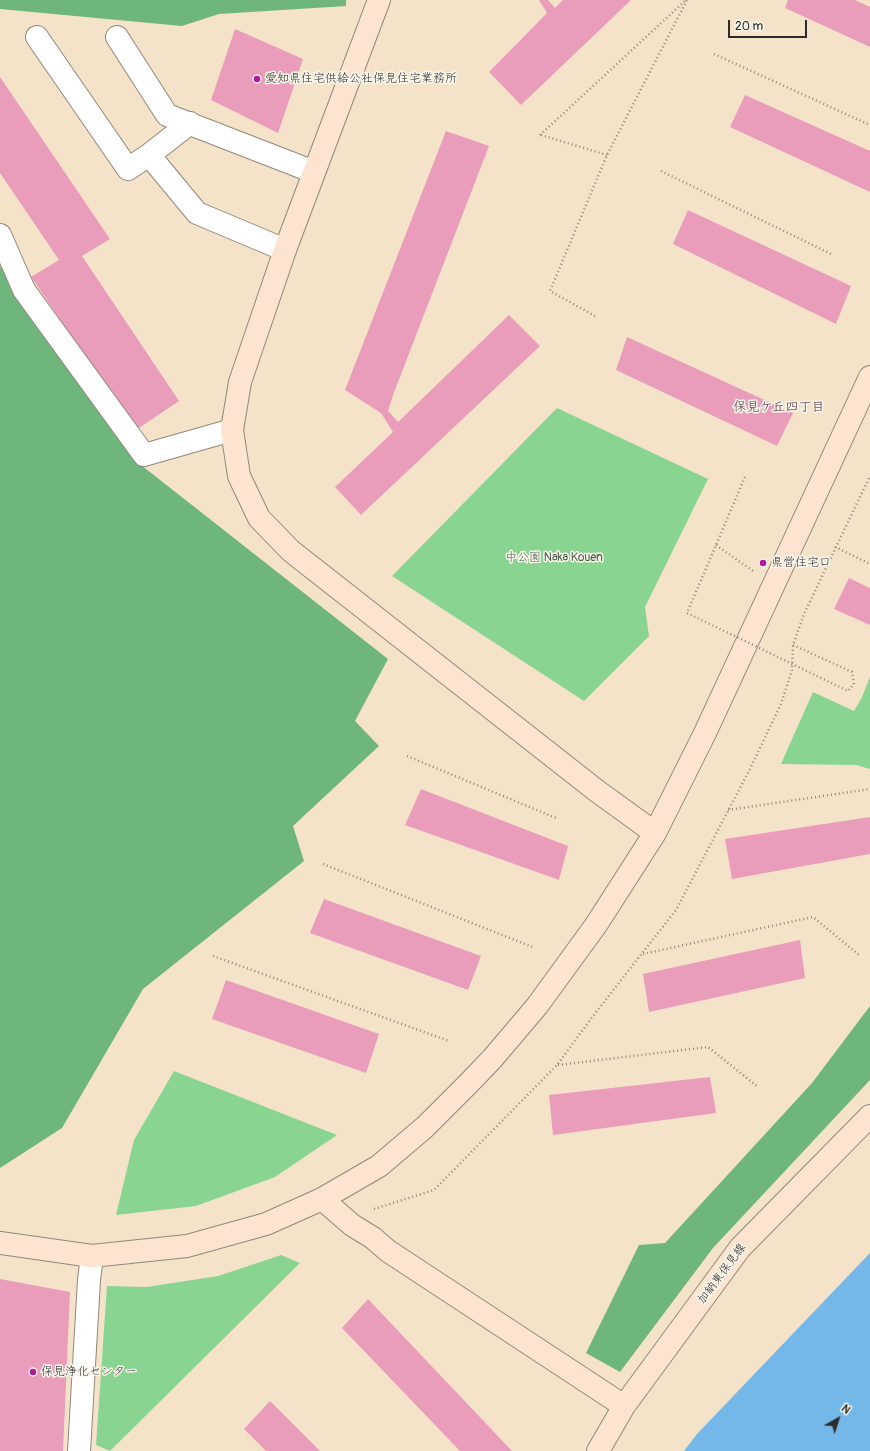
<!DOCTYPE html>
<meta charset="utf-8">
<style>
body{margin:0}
#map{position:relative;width:870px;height:1451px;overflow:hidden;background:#f5e3c9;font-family:Pangolin,sans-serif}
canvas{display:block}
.north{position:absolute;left:818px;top:1399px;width:40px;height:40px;-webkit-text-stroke:3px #fbf7ec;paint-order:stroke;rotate:39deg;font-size:11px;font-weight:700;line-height:16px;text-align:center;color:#2b2b2b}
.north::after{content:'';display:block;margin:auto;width:14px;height:18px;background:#2b2b2b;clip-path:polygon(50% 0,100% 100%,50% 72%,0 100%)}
.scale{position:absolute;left:728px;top:20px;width:79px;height:18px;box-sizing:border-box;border:2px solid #2b2b2b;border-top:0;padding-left:5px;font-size:12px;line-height:14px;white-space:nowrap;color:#2b2b2b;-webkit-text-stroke:3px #fbf7ec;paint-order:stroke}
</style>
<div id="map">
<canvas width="870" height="1451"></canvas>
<div class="north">N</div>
<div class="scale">20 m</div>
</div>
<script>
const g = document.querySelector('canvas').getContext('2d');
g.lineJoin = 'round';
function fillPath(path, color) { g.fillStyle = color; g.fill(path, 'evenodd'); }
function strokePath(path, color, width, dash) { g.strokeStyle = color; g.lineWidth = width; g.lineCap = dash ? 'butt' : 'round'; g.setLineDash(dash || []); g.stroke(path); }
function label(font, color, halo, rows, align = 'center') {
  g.font = font + ' Pangolin,"Klee One",sans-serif'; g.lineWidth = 3; g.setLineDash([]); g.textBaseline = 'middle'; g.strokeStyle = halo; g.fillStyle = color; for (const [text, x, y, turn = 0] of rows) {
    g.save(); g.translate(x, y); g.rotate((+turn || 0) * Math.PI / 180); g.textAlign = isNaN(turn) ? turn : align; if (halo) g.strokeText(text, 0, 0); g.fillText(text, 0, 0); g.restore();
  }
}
fillPath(new Path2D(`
 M 557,408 L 708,479 L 645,607 L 649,636 L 584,701 L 392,576 Z
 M 870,677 L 870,769 L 856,765 L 781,764 L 813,692 L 854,711 L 862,697 Z
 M 174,1071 L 337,1135 L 275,1177 L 196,1206 L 116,1215 L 134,1140 Z
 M 281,1255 L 300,1263 L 110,1451 L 96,1445 L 107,1286 L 147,1287 L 218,1276 Z`), '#89d491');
fillPath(new Path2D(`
 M 0,0 L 346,0 L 346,6 L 219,14 L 182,26 L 0,9 Z
 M 0,266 L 141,465 L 388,659 L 355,721 L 379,746 L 293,826 L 304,861 L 143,989 L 62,1128 L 0,1168 Z
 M 870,1006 L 870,1080 L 713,1248 L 620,1372 L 586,1353 L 639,1245 L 665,1243 L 812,1083 Z`), '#6eb67b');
fillPath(new Path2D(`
 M 870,1253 L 870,1451 L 684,1451 L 697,1434 Z`), '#74b7e9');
fillPath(new Path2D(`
 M 539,0 L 548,0 L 555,8 L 563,0 L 631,0 L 521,105 L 489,72 L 547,13 Z
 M 788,0 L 855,0 L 870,7 L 870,47 L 785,8 Z
 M 235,29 L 303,59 L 278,133 L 211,100 Z
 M 0,77 L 110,239 L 82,256 L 179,401 L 136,430 L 31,277 L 59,260 L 0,173 Z
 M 745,95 L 870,151 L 870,192 L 730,127 Z
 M 446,131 L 489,146 L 393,395 L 388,411 L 398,422 L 509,315 L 540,346 L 361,515 L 335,487 L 393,432 L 381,413 L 345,390 Z
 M 688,210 L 851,286 L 836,324 L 673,244 Z
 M 627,337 L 793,413 L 777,446 L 616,370 Z
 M 849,578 L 870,588 L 870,625 L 834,609 Z
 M 421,789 L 568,846 L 559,880 L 405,825 Z
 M 870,817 L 870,854 L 732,879 L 725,839 Z
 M 324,899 L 481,956 L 468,990 L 310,933 Z
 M 800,940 L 805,978 L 649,1012 L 643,974 Z
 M 226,980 L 379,1034 L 366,1073 L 212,1019 Z
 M 710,1077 L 716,1113 L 553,1135 L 549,1095 Z
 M 0,1279 L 70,1292 L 63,1451 L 0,1451 Z
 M 368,1299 L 512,1451 L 460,1451 L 342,1328 Z
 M 270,1401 L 320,1451 L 266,1451 L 244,1429 Z`), '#ea9dbb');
const street = new Path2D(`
 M 37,37 L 128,169 L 149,155 L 190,123
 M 117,37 L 167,115 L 314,172
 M 149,155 L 197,213 L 285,250
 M 0,235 L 24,290 L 144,455 L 232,430
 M 79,1451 L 89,1280 L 92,1256`);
const secondary = new Path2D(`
 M 379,0 L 285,250 L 240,382 L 232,430 L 239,476 L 259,518 L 291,551 L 597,791 L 655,833
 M 322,1199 L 352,1225 L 373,1238 L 388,1251 L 624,1406
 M 0,1243 L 92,1256 L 187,1246 L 266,1224 L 322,1199 L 379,1166 L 425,1127 L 468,1084 L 492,1059 L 537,1006 L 596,925 L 655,833 L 705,733 L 870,377
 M 598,1451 L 624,1406 L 740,1248 L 870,1116`);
strokePath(street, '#90877a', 24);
strokePath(secondary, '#90877a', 24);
strokePath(new Path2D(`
 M 714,54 L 870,125
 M 540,135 L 686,0
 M 541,135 L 607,155
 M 661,171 L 833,255
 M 595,316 L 550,291 L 607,155 L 687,0
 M 716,545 L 753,571
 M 835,547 L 870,564
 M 407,756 L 556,818
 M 728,810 L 870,789
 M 323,864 L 535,948
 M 643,954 L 813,917 L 859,955
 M 213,956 L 449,1041
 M 558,1065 L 708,1047 L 758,1087
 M 374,1209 L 434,1190 L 557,1065 L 593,1016 L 676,910 L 750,769 L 781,704 L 792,670 L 793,645 L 804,614 L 870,476`), '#90877a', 2.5, [1, 3]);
strokePath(street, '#fff', 22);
strokePath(secondary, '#fde4d1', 22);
strokePath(new Path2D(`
 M 745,477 L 687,613 L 848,691 L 854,684 L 852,672 L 793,645`), '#90877a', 2.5, [1, 3]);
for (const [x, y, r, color] of [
 [257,79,4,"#b5179e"],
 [763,563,4,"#b5179e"],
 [33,1372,4,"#b5179e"]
]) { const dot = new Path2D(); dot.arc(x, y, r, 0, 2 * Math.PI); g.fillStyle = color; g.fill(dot); strokePath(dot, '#fbf7ec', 1.5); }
label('12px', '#2b2b2b', '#fbf7ec', [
 ["愛知県住宅供給公社保見住宅業務所",265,79],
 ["県営住宅口",771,563],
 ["保見浄化センター",41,1372]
], 'left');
label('12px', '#475e4a', '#fbf7ec', [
 ["中公園 Naka Kouen",554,558]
]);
label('12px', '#2b2b2b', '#fbf7ec', [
 ["加納東保見線",722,1274,-53]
]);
label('bold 13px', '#6e535d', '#fbf7ec', [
 ["保見ケ丘四丁目",779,408]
]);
</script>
